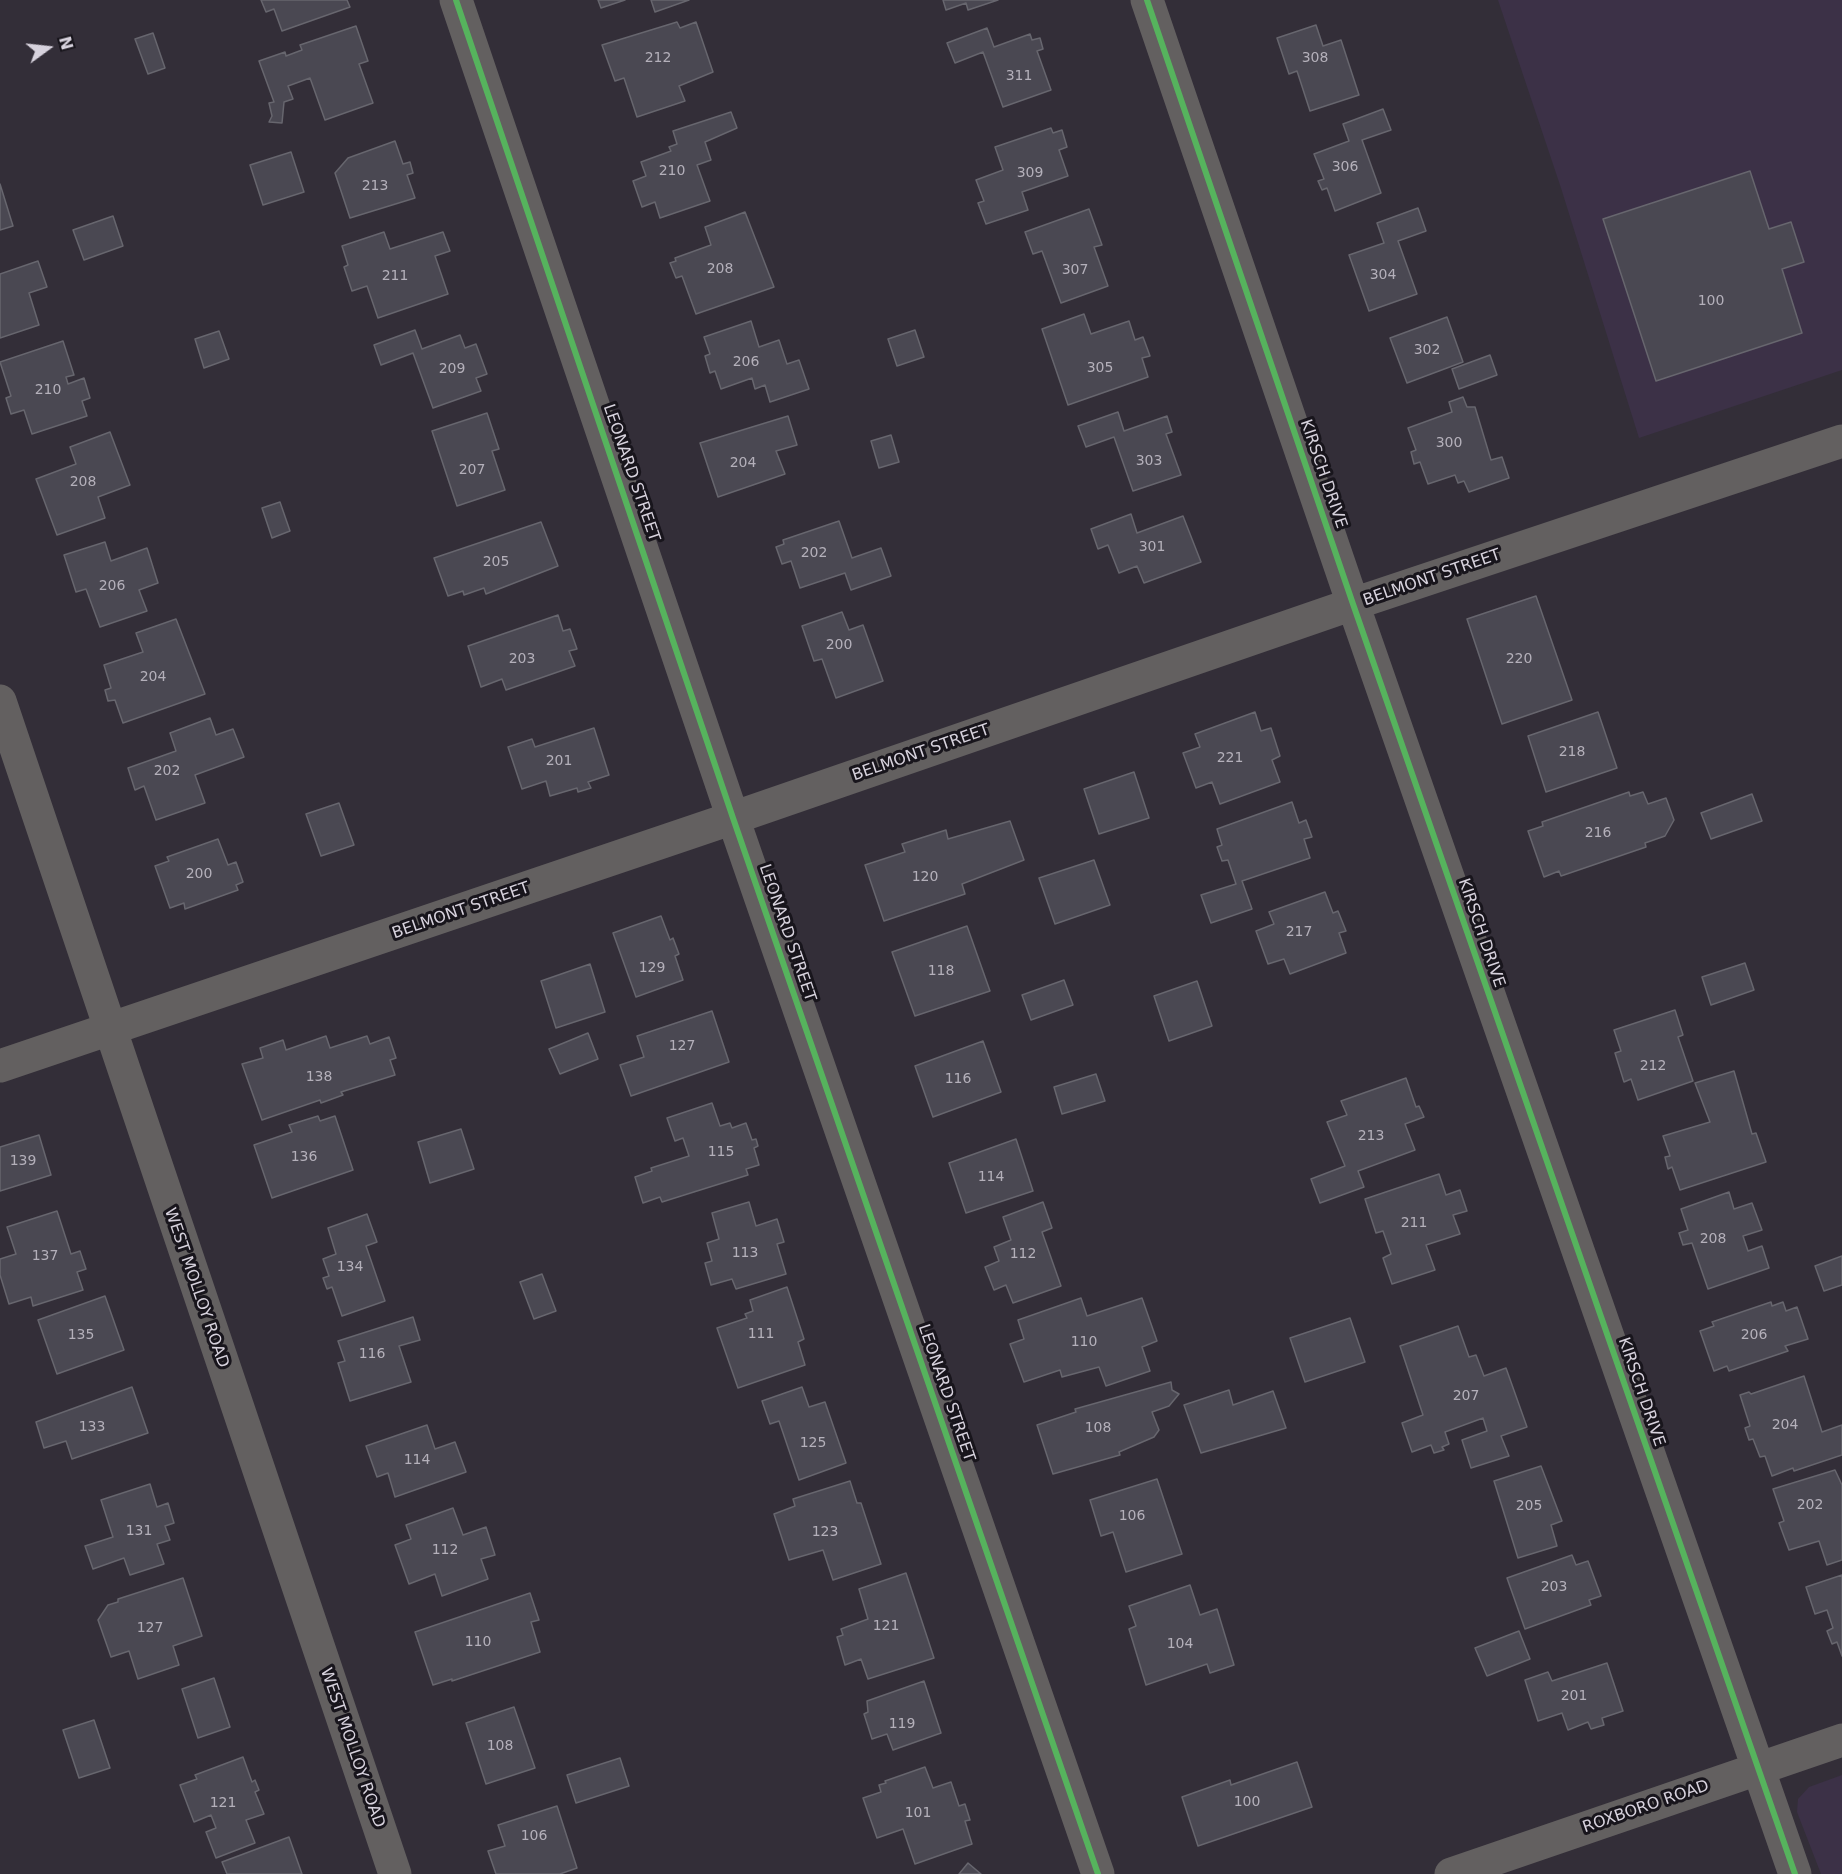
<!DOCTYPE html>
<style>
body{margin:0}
#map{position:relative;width:1842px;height:1874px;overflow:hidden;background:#332e38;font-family:"DejaVu Sans",sans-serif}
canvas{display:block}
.north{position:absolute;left:18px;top:18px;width:60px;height:60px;-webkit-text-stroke:4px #18151c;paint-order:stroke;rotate:75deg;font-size:16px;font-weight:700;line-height:24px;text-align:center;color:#d7d2dd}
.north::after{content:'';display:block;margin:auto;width:21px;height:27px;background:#d7d2dd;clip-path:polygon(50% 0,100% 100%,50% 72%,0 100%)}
</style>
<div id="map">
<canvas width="1842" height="1874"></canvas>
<div class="north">N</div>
</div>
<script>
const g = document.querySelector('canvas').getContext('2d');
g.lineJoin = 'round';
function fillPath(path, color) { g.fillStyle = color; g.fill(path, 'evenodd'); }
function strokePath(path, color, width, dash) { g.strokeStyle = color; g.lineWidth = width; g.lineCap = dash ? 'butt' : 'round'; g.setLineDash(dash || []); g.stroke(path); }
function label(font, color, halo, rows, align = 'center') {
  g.font = font + ' "DejaVu Sans",sans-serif'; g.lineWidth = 6; g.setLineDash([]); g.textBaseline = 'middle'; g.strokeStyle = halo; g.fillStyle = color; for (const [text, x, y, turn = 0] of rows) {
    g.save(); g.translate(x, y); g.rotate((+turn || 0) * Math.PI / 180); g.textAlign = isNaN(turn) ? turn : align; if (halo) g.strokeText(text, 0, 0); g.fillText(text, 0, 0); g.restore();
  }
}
fillPath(new Path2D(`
 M 1498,0 L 1842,0 L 1842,370 L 1639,438 L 1561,188 Z
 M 1842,1775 L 1842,1874 L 1821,1874 L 1797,1812 L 1798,1799 L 1809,1787 Z`), '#3c3147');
const building = new Path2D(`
 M 261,0 L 347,0 L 350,7 L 282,31 L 274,9 L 266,12 Z
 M 598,0 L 625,0 L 601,8 Z
 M 651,0 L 689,0 L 655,12 Z
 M 943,0 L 998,0 L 968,10 L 966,3 L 946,10 Z
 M 677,22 L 680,28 L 696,22 L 713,72 L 679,86 L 685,101 L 637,117 L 624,78 L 615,81 L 602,45 Z
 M 1316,25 L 1323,46 L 1341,40 L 1359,95 L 1310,111 L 1297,71 L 1289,74 L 1277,38 Z
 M 356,26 L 368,61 L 359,64 L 373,103 L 325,120 L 310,78 L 288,86 L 293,99 L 284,102 L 282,123 L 269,122 L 272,116 L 269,103 L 274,102 L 259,61 L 285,52 L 286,56 L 302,50 L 300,45 Z
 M 987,28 L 994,47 L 1030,34 L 1032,40 L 1040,38 L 1043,49 L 1037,51 L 1051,90 L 1003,107 L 983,52 L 955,63 L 947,43 Z
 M 153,33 L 165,68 L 148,74 L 135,39 Z
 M 1383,109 L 1391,130 L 1362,140 L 1381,193 L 1335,211 L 1327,188 L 1322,190 L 1318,181 L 1324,179 L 1314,154 L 1349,141 L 1343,124 Z
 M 731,112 L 737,128 L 705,142 L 711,160 L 697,165 L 710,201 L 660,218 L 655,202 L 642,207 L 633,181 L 646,176 L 641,162 L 671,151 L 669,147 L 677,144 L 673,131 Z
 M 1051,128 L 1053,133 L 1062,130 L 1067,147 L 1059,150 L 1068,176 L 1022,192 L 1028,210 L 986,224 L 978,203 L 984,201 L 976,180 L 1003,170 L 995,147 Z
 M 395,141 L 403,164 L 410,162 L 413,173 L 407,175 L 415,198 L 350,218 L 335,173 L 348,158 Z
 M 291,152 L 304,192 L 263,205 L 250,165 Z
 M 1750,171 L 1769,229 L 1791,222 L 1804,262 L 1782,269 L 1802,333 L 1656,381 L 1603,219 Z
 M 0,184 L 13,226 L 0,230 Z
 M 1418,208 L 1426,231 L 1398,241 L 1417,294 L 1369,311 L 1349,255 L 1384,243 L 1377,223 Z
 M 1089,209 L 1102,245 L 1094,247 L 1108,286 L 1061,303 L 1042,251 L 1033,254 L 1025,232 Z
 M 745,212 L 774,287 L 696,314 L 682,276 L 676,278 L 670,263 L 676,261 L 675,258 L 711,245 L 705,227 Z
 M 113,216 L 123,246 L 84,260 L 73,230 Z
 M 384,232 L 390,249 L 443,232 L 450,251 L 435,256 L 448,294 L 378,318 L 367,286 L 352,291 L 344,267 L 348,265 L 342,246 Z
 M 38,261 L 47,287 L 29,293 L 39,325 L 0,338 L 0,274 Z
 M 1084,314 L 1091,334 L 1129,321 L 1135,340 L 1143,337 L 1150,356 L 1142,358 L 1148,377 L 1068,405 L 1042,329 Z
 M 1447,317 L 1463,362 L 1407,383 L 1390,338 Z
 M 751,321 L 759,347 L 779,340 L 787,364 L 799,360 L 809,389 L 770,402 L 765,385 L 755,389 L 752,378 L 721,389 L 715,371 L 710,373 L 705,356 L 710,354 L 704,337 Z
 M 415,330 L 422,349 L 460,335 L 465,348 L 476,344 L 487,374 L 476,378 L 481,391 L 433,408 L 413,353 L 381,365 L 374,345 Z
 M 915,330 L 924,357 L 897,366 L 888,339 Z
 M 219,331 L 229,359 L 204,368 L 195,339 Z
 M 63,341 L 74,375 L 66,377 L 68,384 L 84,378 L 90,398 L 82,401 L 87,416 L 32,434 L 24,410 L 11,414 L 6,398 L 11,396 L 0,362 Z
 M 1490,355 L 1497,375 L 1459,389 L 1452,369 Z
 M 1463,397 L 1467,407 L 1475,407 L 1491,460 L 1502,457 L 1509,478 L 1469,492 L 1464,481 L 1458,483 L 1455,475 L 1428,484 L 1420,462 L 1414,464 L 1411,452 L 1416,450 L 1408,428 L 1452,412 L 1449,402 Z
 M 1118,412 L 1124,431 L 1167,416 L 1172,432 L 1166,434 L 1181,475 L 1133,491 L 1114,437 L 1086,447 L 1078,426 Z
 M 487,413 L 499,449 L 492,451 L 505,490 L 457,506 L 432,431 Z
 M 788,416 L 797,445 L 776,451 L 785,474 L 718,497 L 700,443 Z
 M 110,432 L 130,485 L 98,497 L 105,518 L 57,535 L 36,479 L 76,464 L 70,447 Z
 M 891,435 L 899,462 L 879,468 L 871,441 Z
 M 280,502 L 290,531 L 272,538 L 262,508 Z
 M 1131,514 L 1137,533 L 1183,516 L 1201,562 L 1144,583 L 1137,566 L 1119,573 L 1108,545 L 1098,549 L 1091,529 Z
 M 839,521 L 852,558 L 881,548 L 891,576 L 851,590 L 845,573 L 800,588 L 791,561 L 782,564 L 776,547 L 784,544 L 783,540 Z
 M 541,522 L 558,566 L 486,594 L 484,588 L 464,595 L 463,591 L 448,596 L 434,558 Z
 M 105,542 L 111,561 L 147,548 L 158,583 L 139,590 L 147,611 L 100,627 L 86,589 L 76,592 L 64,555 Z
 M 1536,596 L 1572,700 L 1502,724 L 1467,619 Z
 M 842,612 L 849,630 L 863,625 L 883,681 L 836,698 L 822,659 L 814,661 L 802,626 Z
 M 558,615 L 563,631 L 570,629 L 577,649 L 569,651 L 575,666 L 506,690 L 502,679 L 481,687 L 468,646 Z
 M 176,619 L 205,694 L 123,723 L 115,700 L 108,701 L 105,690 L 111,688 L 104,665 L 143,652 L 136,633 Z
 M 1255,712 L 1261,731 L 1271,728 L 1280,756 L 1272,760 L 1280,782 L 1220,804 L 1212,782 L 1196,788 L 1183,753 L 1200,747 L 1195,734 Z
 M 1598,712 L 1617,768 L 1546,792 L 1528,736 Z
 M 210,718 L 216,735 L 233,729 L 244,757 L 195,775 L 205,803 L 156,820 L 144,786 L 135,790 L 128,768 L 176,751 L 170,733 Z
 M 594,728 L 609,775 L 588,782 L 591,788 L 578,792 L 577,788 L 550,796 L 546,781 L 522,789 L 508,747 L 532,739 L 535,747 Z
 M 1134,772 L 1149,818 L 1099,834 L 1084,789 Z
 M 1629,792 L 1630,796 L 1643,792 L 1648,804 L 1666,798 L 1674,820 L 1665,836 L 1645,843 L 1646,847 L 1561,876 L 1559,871 L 1544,877 L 1528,831 L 1543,826 L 1542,822 Z
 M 1752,794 L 1762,821 L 1711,839 L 1701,813 Z
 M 1292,802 L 1299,823 L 1306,820 L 1312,837 L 1304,839 L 1310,858 L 1242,881 L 1252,909 L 1211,923 L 1201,895 L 1236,884 L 1228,860 L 1222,861 L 1217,847 L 1222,845 L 1217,829 Z
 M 339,803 L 354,845 L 321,856 L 306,814 Z
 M 1010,821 L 1024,860 L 962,884 L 965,894 L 884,921 L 865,865 L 905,852 L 902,844 L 946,830 L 948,839 Z
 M 218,839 L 228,865 L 236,862 L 243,882 L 236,885 L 238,890 L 185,909 L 184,903 L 170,908 L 155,866 L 169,861 L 167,857 Z
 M 1094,860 L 1110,905 L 1055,924 L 1039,878 Z
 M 1325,892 L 1333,913 L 1338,911 L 1346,931 L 1339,933 L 1346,953 L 1290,974 L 1284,959 L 1268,964 L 1256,931 L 1274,924 L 1269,912 Z
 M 661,916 L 670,940 L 673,938 L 679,954 L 675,956 L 683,980 L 636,997 L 613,933 Z
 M 967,926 L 990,991 L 915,1016 L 892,952 Z
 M 1745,963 L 1754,990 L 1711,1005 L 1702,977 Z
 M 590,964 L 605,1012 L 556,1028 L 541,981 Z
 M 1064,980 L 1073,1005 L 1031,1020 L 1022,995 Z
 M 1197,981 L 1212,1026 L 1169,1041 L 1154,996 Z
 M 1675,1010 L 1683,1035 L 1678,1037 L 1693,1081 L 1638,1100 L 1631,1079 L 1624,1082 L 1615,1053 L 1621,1051 L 1614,1030 Z
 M 712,1011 L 729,1062 L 631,1096 L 620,1065 L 644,1057 L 637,1036 Z
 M 588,1033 L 598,1059 L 560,1074 L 549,1049 Z
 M 326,1036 L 330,1048 L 367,1036 L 370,1044 L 389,1037 L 396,1058 L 390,1060 L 395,1075 L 341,1092 L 343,1095 L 321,1103 L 320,1100 L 262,1120 L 242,1064 L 263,1058 L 260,1048 L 283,1040 L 286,1050 Z
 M 983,1041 L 1001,1092 L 933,1117 L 915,1066 Z
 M 1734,1071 L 1752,1134 L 1756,1133 L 1766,1162 L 1680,1190 L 1672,1167 L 1668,1169 L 1665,1157 L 1670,1156 L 1663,1136 L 1710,1122 L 1695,1083 Z
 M 1096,1074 L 1105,1101 L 1062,1114 L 1054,1087 Z
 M 1406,1078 L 1416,1107 L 1419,1106 L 1424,1117 L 1405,1124 L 1415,1150 L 1358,1171 L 1364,1187 L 1320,1203 L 1311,1179 L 1345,1166 L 1327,1122 L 1347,1115 L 1341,1101 Z
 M 712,1103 L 720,1126 L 730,1123 L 732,1128 L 746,1123 L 752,1140 L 756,1139 L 758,1146 L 754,1148 L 759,1165 L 746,1169 L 748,1175 L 662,1202 L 660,1197 L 643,1203 L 635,1177 L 652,1171 L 651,1168 L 689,1156 L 683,1138 L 675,1141 L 667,1118 Z
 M 318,1116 L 320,1121 L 335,1116 L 353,1170 L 272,1198 L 254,1145 L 292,1132 L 289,1125 Z
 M 461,1129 L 474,1169 L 430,1183 L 418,1142 Z
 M 39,1135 L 51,1175 L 0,1191 L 0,1147 Z
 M 1016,1139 L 1033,1191 L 966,1213 L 949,1163 Z
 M 1439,1174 L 1446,1195 L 1460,1190 L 1467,1211 L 1453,1215 L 1460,1234 L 1426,1245 L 1435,1270 L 1392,1284 L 1383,1258 L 1391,1254 L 1383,1231 L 1376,1233 L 1365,1199 Z
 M 1729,1192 L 1734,1209 L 1752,1203 L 1762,1230 L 1743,1236 L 1748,1251 L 1762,1246 L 1769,1268 L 1708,1289 L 1692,1243 L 1683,1245 L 1679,1233 L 1688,1230 L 1681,1209 Z
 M 749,1202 L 756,1226 L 777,1219 L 784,1242 L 777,1244 L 786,1274 L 736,1289 L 732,1279 L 711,1285 L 705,1263 L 712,1261 L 707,1243 L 719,1239 L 712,1213 Z
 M 1043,1202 L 1052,1228 L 1042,1232 L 1061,1286 L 1013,1303 L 1006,1285 L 994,1290 L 985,1267 L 999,1261 L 994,1247 L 1011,1240 L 1003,1217 Z
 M 57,1211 L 71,1254 L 80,1251 L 86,1269 L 77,1272 L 83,1290 L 33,1306 L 31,1297 L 9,1304 L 0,1275 L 0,1259 L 16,1254 L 7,1227 Z
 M 367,1214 L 377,1242 L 366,1246 L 385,1301 L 342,1316 L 332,1287 L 327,1289 L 323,1278 L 329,1276 L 323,1259 L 336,1254 L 328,1228 Z
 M 1842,1256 L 1842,1285 L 1824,1291 L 1815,1266 Z
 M 542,1274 L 556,1311 L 534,1319 L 520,1282 Z
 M 787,1287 L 804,1339 L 798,1342 L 805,1365 L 738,1388 L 717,1328 L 747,1318 L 745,1314 L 753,1311 L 750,1300 Z
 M 105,1296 L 124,1350 L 57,1374 L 38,1320 Z
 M 1081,1298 L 1087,1316 L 1142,1298 L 1157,1341 L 1142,1347 L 1150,1371 L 1106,1386 L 1099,1367 L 1062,1377 L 1060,1370 L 1024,1382 L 1010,1344 L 1024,1339 L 1018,1320 Z
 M 1771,1302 L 1772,1306 L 1783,1302 L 1786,1311 L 1797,1307 L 1808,1339 L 1785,1346 L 1788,1351 L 1729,1371 L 1727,1366 L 1714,1371 L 1700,1331 L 1714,1326 L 1712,1322 Z
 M 413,1317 L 420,1340 L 399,1346 L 411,1382 L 350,1401 L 338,1363 L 345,1361 L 338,1341 Z
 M 1350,1318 L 1365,1362 L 1305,1382 L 1290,1338 Z
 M 1458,1326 L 1469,1357 L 1476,1355 L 1484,1376 L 1506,1368 L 1527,1427 L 1501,1436 L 1509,1456 L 1471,1468 L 1462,1440 L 1487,1431 L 1483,1418 L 1445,1432 L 1449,1444 L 1442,1447 L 1444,1450 L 1434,1453 L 1431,1445 L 1412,1452 L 1402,1423 L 1423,1415 L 1400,1346 Z
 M 1804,1376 L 1822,1432 L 1842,1425 L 1842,1455 L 1794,1471 L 1793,1468 L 1772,1476 L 1765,1456 L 1760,1457 L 1753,1439 L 1749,1440 L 1745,1428 L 1750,1426 L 1740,1395 L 1749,1392 L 1751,1394 Z
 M 1171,1382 L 1172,1390 L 1179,1394 L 1169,1406 L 1152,1412 L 1159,1430 L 1154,1437 L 1119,1452 L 1120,1455 L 1053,1474 L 1037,1425 L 1076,1412 L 1075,1409 Z
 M 132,1387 L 148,1433 L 72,1459 L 66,1441 L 44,1448 L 36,1422 Z
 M 802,1387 L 809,1407 L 825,1402 L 846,1463 L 799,1480 L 779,1421 L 770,1424 L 762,1401 Z
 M 1229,1390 L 1233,1405 L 1273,1391 L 1286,1428 L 1201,1453 L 1184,1405 Z
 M 427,1425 L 435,1449 L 455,1442 L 466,1472 L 395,1497 L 388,1473 L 377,1477 L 366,1446 Z
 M 1541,1466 L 1562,1521 L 1551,1525 L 1557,1546 L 1518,1558 L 1494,1481 Z
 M 1835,1470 L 1842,1485 L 1842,1560 L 1827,1565 L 1819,1541 L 1789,1550 L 1779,1523 L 1784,1521 L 1773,1489 Z
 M 1157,1479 L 1182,1554 L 1126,1572 L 1113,1532 L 1101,1536 L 1090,1500 Z
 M 850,1481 L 857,1503 L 861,1503 L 881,1564 L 833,1580 L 823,1550 L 789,1560 L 774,1514 L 795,1506 L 793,1499 Z
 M 150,1484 L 157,1507 L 168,1503 L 174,1523 L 165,1526 L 170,1540 L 157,1544 L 164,1564 L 130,1575 L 124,1558 L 93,1569 L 85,1546 L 113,1537 L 101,1500 Z
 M 453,1508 L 463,1535 L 486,1527 L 495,1555 L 481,1559 L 488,1579 L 442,1596 L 435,1574 L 409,1584 L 395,1545 L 411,1539 L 406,1525 Z
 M 1572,1555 L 1576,1565 L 1588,1561 L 1601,1596 L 1589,1600 L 1591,1605 L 1525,1629 L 1507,1578 Z
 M 906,1573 L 934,1658 L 868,1679 L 861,1659 L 845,1665 L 837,1637 L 843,1635 L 841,1629 L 868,1619 L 859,1589 Z
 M 1842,1575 L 1842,1656 L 1837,1642 L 1832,1644 L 1827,1631 L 1833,1628 L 1827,1610 L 1815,1614 L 1806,1587 Z
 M 183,1578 L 202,1636 L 173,1646 L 179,1665 L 138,1679 L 129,1651 L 111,1657 L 98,1620 L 108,1605 L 118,1602 L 118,1599 Z
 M 1190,1585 L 1200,1615 L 1217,1609 L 1234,1665 L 1210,1673 L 1207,1664 L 1146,1685 L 1129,1629 L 1136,1626 L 1129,1606 Z
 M 530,1593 L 539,1620 L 531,1622 L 540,1652 L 452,1681 L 452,1679 L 433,1685 L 415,1632 Z
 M 1519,1631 L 1530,1659 L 1487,1676 L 1475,1648 Z
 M 1607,1663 L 1623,1711 L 1602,1718 L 1604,1725 L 1591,1729 L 1588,1722 L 1568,1730 L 1562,1713 L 1538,1721 L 1525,1680 L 1548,1672 L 1552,1681 Z
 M 214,1678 L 230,1727 L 198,1738 L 182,1689 Z
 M 924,1681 L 941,1733 L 893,1750 L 887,1734 L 872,1739 L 864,1714 L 868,1712 L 867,1701 Z
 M 514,1707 L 535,1768 L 486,1784 L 466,1723 Z
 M 94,1720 L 110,1768 L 79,1778 L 63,1730 Z
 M 243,1757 L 252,1782 L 255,1780 L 259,1790 L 255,1792 L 264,1814 L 246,1820 L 255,1843 L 216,1858 L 206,1832 L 216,1828 L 211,1815 L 194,1822 L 180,1785 L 197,1779 L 195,1775 Z
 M 620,1758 L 629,1786 L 576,1803 L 567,1775 Z
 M 1297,1762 L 1312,1807 L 1198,1846 L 1182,1797 L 1230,1780 L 1231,1785 Z
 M 925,1767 L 933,1788 L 951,1782 L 959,1806 L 965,1804 L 970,1820 L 965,1821 L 972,1844 L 915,1864 L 903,1829 L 877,1838 L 863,1798 L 881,1792 L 879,1785 L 886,1783 L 885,1781 Z
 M 557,1806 L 577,1868 L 560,1874 L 496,1874 L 488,1851 L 505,1846 L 498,1825 Z
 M 289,1837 L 302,1874 L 227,1874 L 222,1862 Z
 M 968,1863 L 981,1874 L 959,1874 Z`);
fillPath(building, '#4a4852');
strokePath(building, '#67666e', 1.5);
strokePath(new Path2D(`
 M 456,0 L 733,818 L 1098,1874
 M 1147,0 L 1353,604 L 1795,1874
 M 0,701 L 395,1874
 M 0,1066 L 733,818 L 1353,604 L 1842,441
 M 1451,1874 L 1842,1740`), '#636060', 33);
strokePath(new Path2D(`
 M 456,0 L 733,818 L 1098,1874
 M 1147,0 L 1353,604 L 1795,1874`), '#56b35d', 6);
label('14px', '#b4b0ba', null, [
 ["212",658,58],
 ["308",1315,58],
 ["311",1019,76],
 ["306",1345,167],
 ["210",672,171],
 ["309",1030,173],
 ["213",375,186],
 ["208",720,269],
 ["307",1075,270],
 ["304",1383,275],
 ["211",395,276],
 ["100",1711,301],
 ["302",1427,350],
 ["206",746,362],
 ["305",1100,368],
 ["209",452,369],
 ["210",48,390],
 ["300",1449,443],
 ["303",1149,461],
 ["204",743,463],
 ["207",472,470],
 ["208",83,482],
 ["301",1152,547],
 ["202",814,553],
 ["205",496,562],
 ["206",112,586],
 ["200",839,645],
 ["203",522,659],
 ["220",1519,659],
 ["204",153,677],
 ["218",1572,752],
 ["221",1230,758],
 ["201",559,761],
 ["202",167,771],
 ["216",1598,833],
 ["200",199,874],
 ["120",925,877],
 ["217",1299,932],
 ["129",652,968],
 ["118",941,971],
 ["127",682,1046],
 ["212",1653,1066],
 ["138",319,1077],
 ["116",958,1079],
 ["213",1371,1136],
 ["115",721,1152],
 ["136",304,1157],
 ["139",23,1161],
 ["114",991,1177],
 ["211",1414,1223],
 ["208",1713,1239],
 ["113",745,1253],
 ["112",1023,1254],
 ["137",45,1256],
 ["134",350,1267],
 ["111",761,1334],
 ["135",81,1335],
 ["206",1754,1335],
 ["110",1084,1342],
 ["116",372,1354],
 ["207",1466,1396],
 ["204",1785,1425],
 ["133",92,1427],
 ["108",1098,1428],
 ["125",813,1443],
 ["114",417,1460],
 ["202",1810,1505],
 ["205",1529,1506],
 ["106",1132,1516],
 ["131",139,1531],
 ["123",825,1532],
 ["112",445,1550],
 ["203",1554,1587],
 ["121",886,1626],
 ["127",150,1628],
 ["110",478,1642],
 ["104",1180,1644],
 ["201",1574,1696],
 ["119",902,1724],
 ["108",500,1746],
 ["100",1247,1802],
 ["121",223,1803],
 ["101",918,1813],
 ["106",534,1836]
]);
label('16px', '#d7d2dd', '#18151c', [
 ["LEONARD STREET",631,473,71],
 ["KIRSCH DRIVE",1323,474,71],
 ["BELMONT STREET",1432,578,-19],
 ["BELMONT STREET",921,753,-19],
 ["BELMONT STREET",461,911,-19],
 ["LEONARD STREET",787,933,71],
 ["KIRSCH DRIVE",1481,933,71],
 ["WEST MOLLOY ROAD",196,1288,71],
 ["KIRSCH DRIVE",1641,1392,71],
 ["LEONARD STREET",946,1393,71],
 ["WEST MOLLOY ROAD",352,1748,71],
 ["ROXBORO ROAD",1646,1807,-19]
]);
</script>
